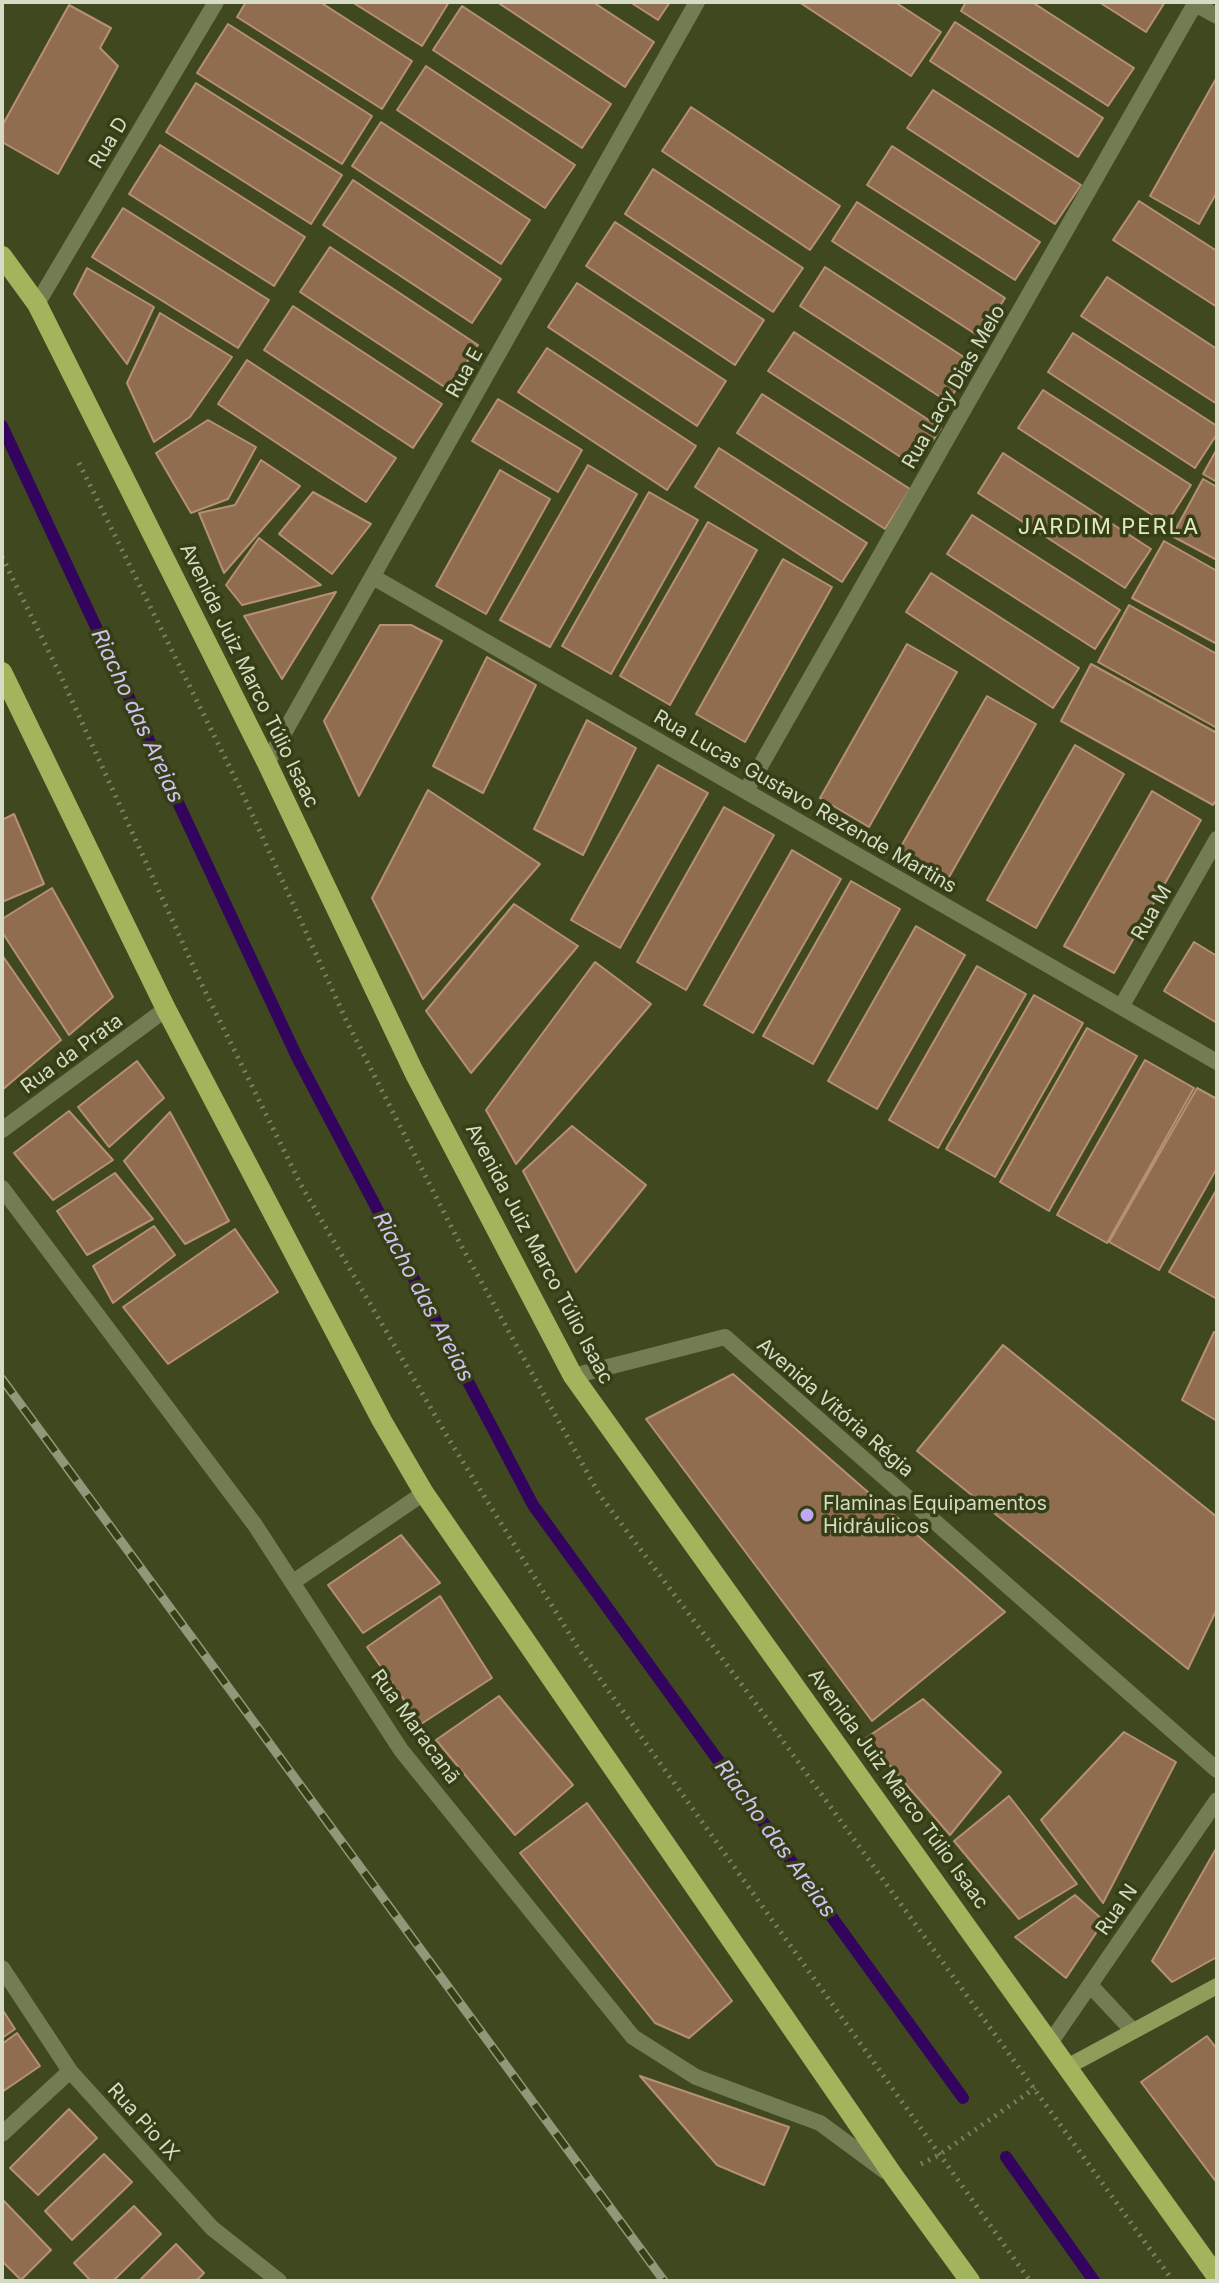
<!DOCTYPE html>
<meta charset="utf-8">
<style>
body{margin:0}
#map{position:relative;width:1219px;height:2283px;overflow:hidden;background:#404820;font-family:Inter,sans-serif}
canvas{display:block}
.frame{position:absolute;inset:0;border:4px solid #d5dbc4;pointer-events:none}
</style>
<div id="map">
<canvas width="1219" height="2283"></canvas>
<div class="frame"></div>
</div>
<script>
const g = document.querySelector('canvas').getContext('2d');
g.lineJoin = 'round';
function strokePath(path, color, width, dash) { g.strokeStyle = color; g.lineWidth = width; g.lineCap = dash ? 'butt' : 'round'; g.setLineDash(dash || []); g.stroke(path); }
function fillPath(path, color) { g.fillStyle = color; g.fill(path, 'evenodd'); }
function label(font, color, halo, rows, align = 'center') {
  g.font = font + ' Inter,sans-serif'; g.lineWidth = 7; g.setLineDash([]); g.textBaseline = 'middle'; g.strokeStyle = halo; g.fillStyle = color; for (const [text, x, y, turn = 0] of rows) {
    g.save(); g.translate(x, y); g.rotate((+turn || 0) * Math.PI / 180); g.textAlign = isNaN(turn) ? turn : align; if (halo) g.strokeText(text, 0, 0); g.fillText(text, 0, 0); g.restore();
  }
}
strokePath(new Path2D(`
 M 2,426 L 297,1057 L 533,1505 L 963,2098
 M 1006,2157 L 1094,2281`), '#32045d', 12);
const building = new Path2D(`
 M 246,2 L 320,2 L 412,61 L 382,109 L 237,17 Z
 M 352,2 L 449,2 L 422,46 Z
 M 497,2 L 593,2 L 654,42 L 625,87 Z
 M 630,2 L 670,2 L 658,20 Z
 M 799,2 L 895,2 L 941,32 L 911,76 Z
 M 966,2 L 1032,2 L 1134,68 L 1108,106 L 961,11 Z
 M 1099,2 L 1165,2 L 1146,32 Z
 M 69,5 L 111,28 L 100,48 L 118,66 L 58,174 L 2,142 L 2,126 Z
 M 462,6 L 611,104 L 582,148 L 433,50 Z
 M 955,22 L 1103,118 L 1078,157 L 930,61 Z
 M 228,24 L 372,116 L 342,164 L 197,73 Z
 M 426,66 L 575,165 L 545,208 L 397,110 Z
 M 1217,77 L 1217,192 L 1199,224 L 1150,196 Z
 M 196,83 L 342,175 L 311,224 L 166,132 Z
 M 933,90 L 1081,185 L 1055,224 L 907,128 Z
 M 691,107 L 840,206 L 810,250 L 662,151 Z
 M 381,122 L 530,220 L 501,264 L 352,166 Z
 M 160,145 L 305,237 L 274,286 L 129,194 Z
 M 892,146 L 1040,242 L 1015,280 L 867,185 Z
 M 653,169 L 803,268 L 773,312 L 625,214 Z
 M 353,180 L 501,279 L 472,323 L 323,225 Z
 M 1139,201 L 1217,251 L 1217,307 L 1113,240 Z
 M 857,202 L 1005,298 L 980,337 L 832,241 Z
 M 123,208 L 269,300 L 238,348 L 92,257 Z
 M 615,222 L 764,320 L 735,365 L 586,266 Z
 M 330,247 L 478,345 L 449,390 L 300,292 Z
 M 825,267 L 973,363 L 948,402 L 800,306 Z
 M 87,268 L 154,307 L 127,364 L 74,294 Z
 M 1107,277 L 1217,349 L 1217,404 L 1081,316 Z
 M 577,283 L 726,381 L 697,426 L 548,327 Z
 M 293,306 L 442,404 L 413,448 L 264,350 Z
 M 160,313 L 232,357 L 190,417 L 154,442 L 127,383 Z
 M 794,332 L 941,428 L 916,467 L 768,371 Z
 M 1073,333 L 1217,426 L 1217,434 L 1195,468 L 1048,372 Z
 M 547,348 L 696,446 L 667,490 L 518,392 Z
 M 247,360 L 396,458 L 366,502 L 218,404 Z
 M 1043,390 L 1191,485 L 1166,524 L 1018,428 Z
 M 762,394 L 910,489 L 885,529 L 737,433 Z
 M 498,399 L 582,450 L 558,492 L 472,441 Z
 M 208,420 L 256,447 L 228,499 L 191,513 L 156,453 Z
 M 719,448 L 867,543 L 842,582 L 695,487 Z
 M 1217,449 L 1217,482 L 1203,474 Z
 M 1003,453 L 1151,549 L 1125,588 L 978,493 Z
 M 261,460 L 300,486 L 224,573 L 199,513 L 235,505 Z
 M 588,465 L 637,494 L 550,647 L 500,620 Z
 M 500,470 L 550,499 L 486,614 L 436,586 Z
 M 1203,479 L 1217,487 L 1217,560 L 1172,536 Z
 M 313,492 L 371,524 L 332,574 L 279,534 Z
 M 649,492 L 698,520 L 611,674 L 562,646 Z
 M 972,515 L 1120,610 L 1095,649 L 947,554 Z
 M 708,522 L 757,550 L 670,705 L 620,676 Z
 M 259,538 L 321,585 L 242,605 L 226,585 Z
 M 1164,541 L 1217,571 L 1217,644 L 1132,598 Z
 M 783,559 L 832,587 L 745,742 L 696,714 Z
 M 931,573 L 1079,668 L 1053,708 L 906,612 Z
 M 336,592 L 282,679 L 244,616 Z
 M 1129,605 L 1217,654 L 1217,728 L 1098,662 Z
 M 380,625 L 411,625 L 442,641 L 359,796 L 324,721 Z
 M 907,644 L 957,672 L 869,827 L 820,798 Z
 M 487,657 L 536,685 L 483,793 L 433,766 Z
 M 1091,664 L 1217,733 L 1217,799 L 1213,805 L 1061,721 Z
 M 987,696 L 1036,724 L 948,879 L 899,850 Z
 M 587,720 L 636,748 L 583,855 L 534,829 Z
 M 1075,745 L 1124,774 L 1036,928 L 987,900 Z
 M 658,765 L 708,793 L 620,948 L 571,920 Z
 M 428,790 L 540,864 L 423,999 L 372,898 Z
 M 1152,791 L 1201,820 L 1114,973 L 1064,946 Z
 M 724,807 L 774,835 L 686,990 L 637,962 Z
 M 14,814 L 44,884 L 2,902 L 2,820 Z
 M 792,850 L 841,879 L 753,1033 L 704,1005 Z
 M 851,881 L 900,909 L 813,1064 L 763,1036 Z
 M 52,888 L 113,997 L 69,1035 L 2,932 L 2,919 Z
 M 514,904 L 578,946 L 471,1073 L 426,1011 Z
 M 916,926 L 965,955 L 877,1109 L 828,1081 Z
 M 1194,942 L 1217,956 L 1217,1023 L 1164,991 Z
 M 2,955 L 61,1040 L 2,1090 Z
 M 595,962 L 651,1004 L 516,1164 L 486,1110 Z
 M 977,966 L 1026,994 L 938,1148 L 889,1120 Z
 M 1034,995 L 1083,1023 L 995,1177 L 946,1149 Z
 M 1087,1028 L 1137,1056 L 1049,1211 L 1000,1182 Z
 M 1145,1060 L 1194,1088 L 1107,1243 L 1057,1215 Z
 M 137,1061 L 164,1098 L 109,1147 L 78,1107 Z
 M 1197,1088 L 1217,1099 L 1217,1168 L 1159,1270 L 1109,1242 Z
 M 69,1111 L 113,1160 L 53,1200 L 14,1153 Z
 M 170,1112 L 229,1221 L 185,1244 L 124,1161 Z
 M 572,1126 L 646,1185 L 576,1272 L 523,1171 Z
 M 115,1173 L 153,1219 L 87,1255 L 57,1211 Z
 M 1217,1189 L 1217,1299 L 1169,1272 Z
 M 154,1226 L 175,1255 L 113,1303 L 93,1266 Z
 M 235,1229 L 278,1292 L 168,1364 L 123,1307 Z
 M 1214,1332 L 1217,1333 L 1217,1421 L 1182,1400 Z
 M 1003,1345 L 1217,1517 L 1217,1609 L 1188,1669 L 917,1451 Z
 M 733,1374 L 1005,1612 L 872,1721 L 646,1419 Z
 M 401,1535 L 440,1583 L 363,1633 L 328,1585 Z
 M 440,1596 L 492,1678 L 421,1724 L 367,1647 Z
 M 499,1696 L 573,1785 L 515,1835 L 436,1740 Z
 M 923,1699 L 1001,1772 L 950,1835 L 866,1738 Z
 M 1124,1732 L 1176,1762 L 1103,1903 L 1041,1820 Z
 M 1009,1796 L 1077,1884 L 1019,1919 L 954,1841 Z
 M 587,1803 L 732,2001 L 689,2038 L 655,2023 L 520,1853 Z
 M 1217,1847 L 1217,1957 L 1172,1982 L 1152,1961 Z
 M 1075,1895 L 1104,1921 L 1066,1978 L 1015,1937 Z
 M 2,2009 L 15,2029 L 2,2038 Z
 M 17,2033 L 40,2066 L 2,2092 L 2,2044 Z
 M 1207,2036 L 1217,2049 L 1217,2183 L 1141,2082 Z
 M 640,2076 L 789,2127 L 764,2185 L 717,2165 Z
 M 69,2109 L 97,2138 L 38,2195 L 10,2168 Z
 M 104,2154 L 132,2182 L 72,2240 L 45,2211 Z
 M 2,2199 L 51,2250 L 21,2280 L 2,2261 Z
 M 134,2206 L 161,2234 L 113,2281 L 91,2281 L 74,2263 Z
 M 176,2244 L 204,2273 L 196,2281 L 139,2281 Z`);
fillPath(building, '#916d50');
strokePath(building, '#b79073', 2);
strokePath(new Path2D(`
 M 79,463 L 242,792 L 347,1022 L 457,1238 L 599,1494 L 757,1705 L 1173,2281
 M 2,557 L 58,670 L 201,983 L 301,1185 L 450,1441 L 580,1651 L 1030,2281
 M 921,2164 L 939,2155 L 1035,2088`), '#7a815f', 5, [2, 6]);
strokePath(new Path2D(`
 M 1195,4 L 1217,16
 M 37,304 L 216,2
 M 373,577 L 1217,1062
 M 267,763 L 697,2
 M 746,791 L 1196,2
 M 1121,1007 L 1217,839
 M 2,1130 L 166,1009
 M 2,1188 L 255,1525 L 401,1750 L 633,2037 L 696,2077 L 820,2123 L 885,2171
 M 573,1376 L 725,1337 L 1217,1770
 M 293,1582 L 424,1493
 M 2,1968 L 70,2071 L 212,2228 L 279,2281
 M 1090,1985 L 1133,2031
 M 1050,2043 L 1217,1800
 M 2,2134 L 70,2071`), '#737d54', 16);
strokePath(new Path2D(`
 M 1067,2067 L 1217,1986`), '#8e9d59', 16);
strokePath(new Path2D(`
 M 2,256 L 37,304 L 267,763 L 414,1072 L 573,1376 L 1217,2277
 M 2,672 L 166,1009 L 382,1421 L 424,1493 L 895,2178 L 970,2281`), '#a2b55c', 20);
const rail = new Path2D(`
 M 2,1379 L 664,2281`);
strokePath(rail, '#919879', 9);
strokePath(rail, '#353e15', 6, [18]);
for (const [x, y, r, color] of [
 [807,1515,8,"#c1a8f3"]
]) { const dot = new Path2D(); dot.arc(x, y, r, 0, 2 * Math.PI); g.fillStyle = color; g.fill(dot); strokePath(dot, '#353e15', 3); }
label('20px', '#d5dbc4', '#353e15', [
 ["Rua D",109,143,-59],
 ["Rua E",465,373,-61],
 ["Rua Lacy Dias Melo",954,387,-60],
 ["Avenida Juiz Marco Túlio Isaac",249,676,64],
 ["Rua Lucas Gustavo Rezende Martins",805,802,30],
 ["Rua M",1152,913,-60],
 ["Rua da Prata",72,1054,-36],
 ["Avenida Juiz Marco Túlio Isaac",539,1254,62],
 ["Avenida Vitória Régia",835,1408,41],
 ["Rua Maracanã",415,1727,54],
 ["Avenida Juiz Marco Túlio Isaac",898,1789,54],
 ["Rua N",1117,1910,-55],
 ["Rua Pio IX",143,2122,48]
]);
label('20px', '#d5dbc4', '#353e15', [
 ["Flaminas Equipamentos",823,1504],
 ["Hidráulicos",823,1527]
], 'left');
g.letterSpacing = '2px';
label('22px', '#dfebbc', '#353e15', [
 ["JARDIM PERLA",1109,527]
]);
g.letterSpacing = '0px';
label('italic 22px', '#d0c1f0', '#353e15', [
 ["Riacho das Areias",137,716,65],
 ["Riacho das Areias",423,1297,62],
 ["Riacho das Areias",775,1839,54]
]);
</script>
